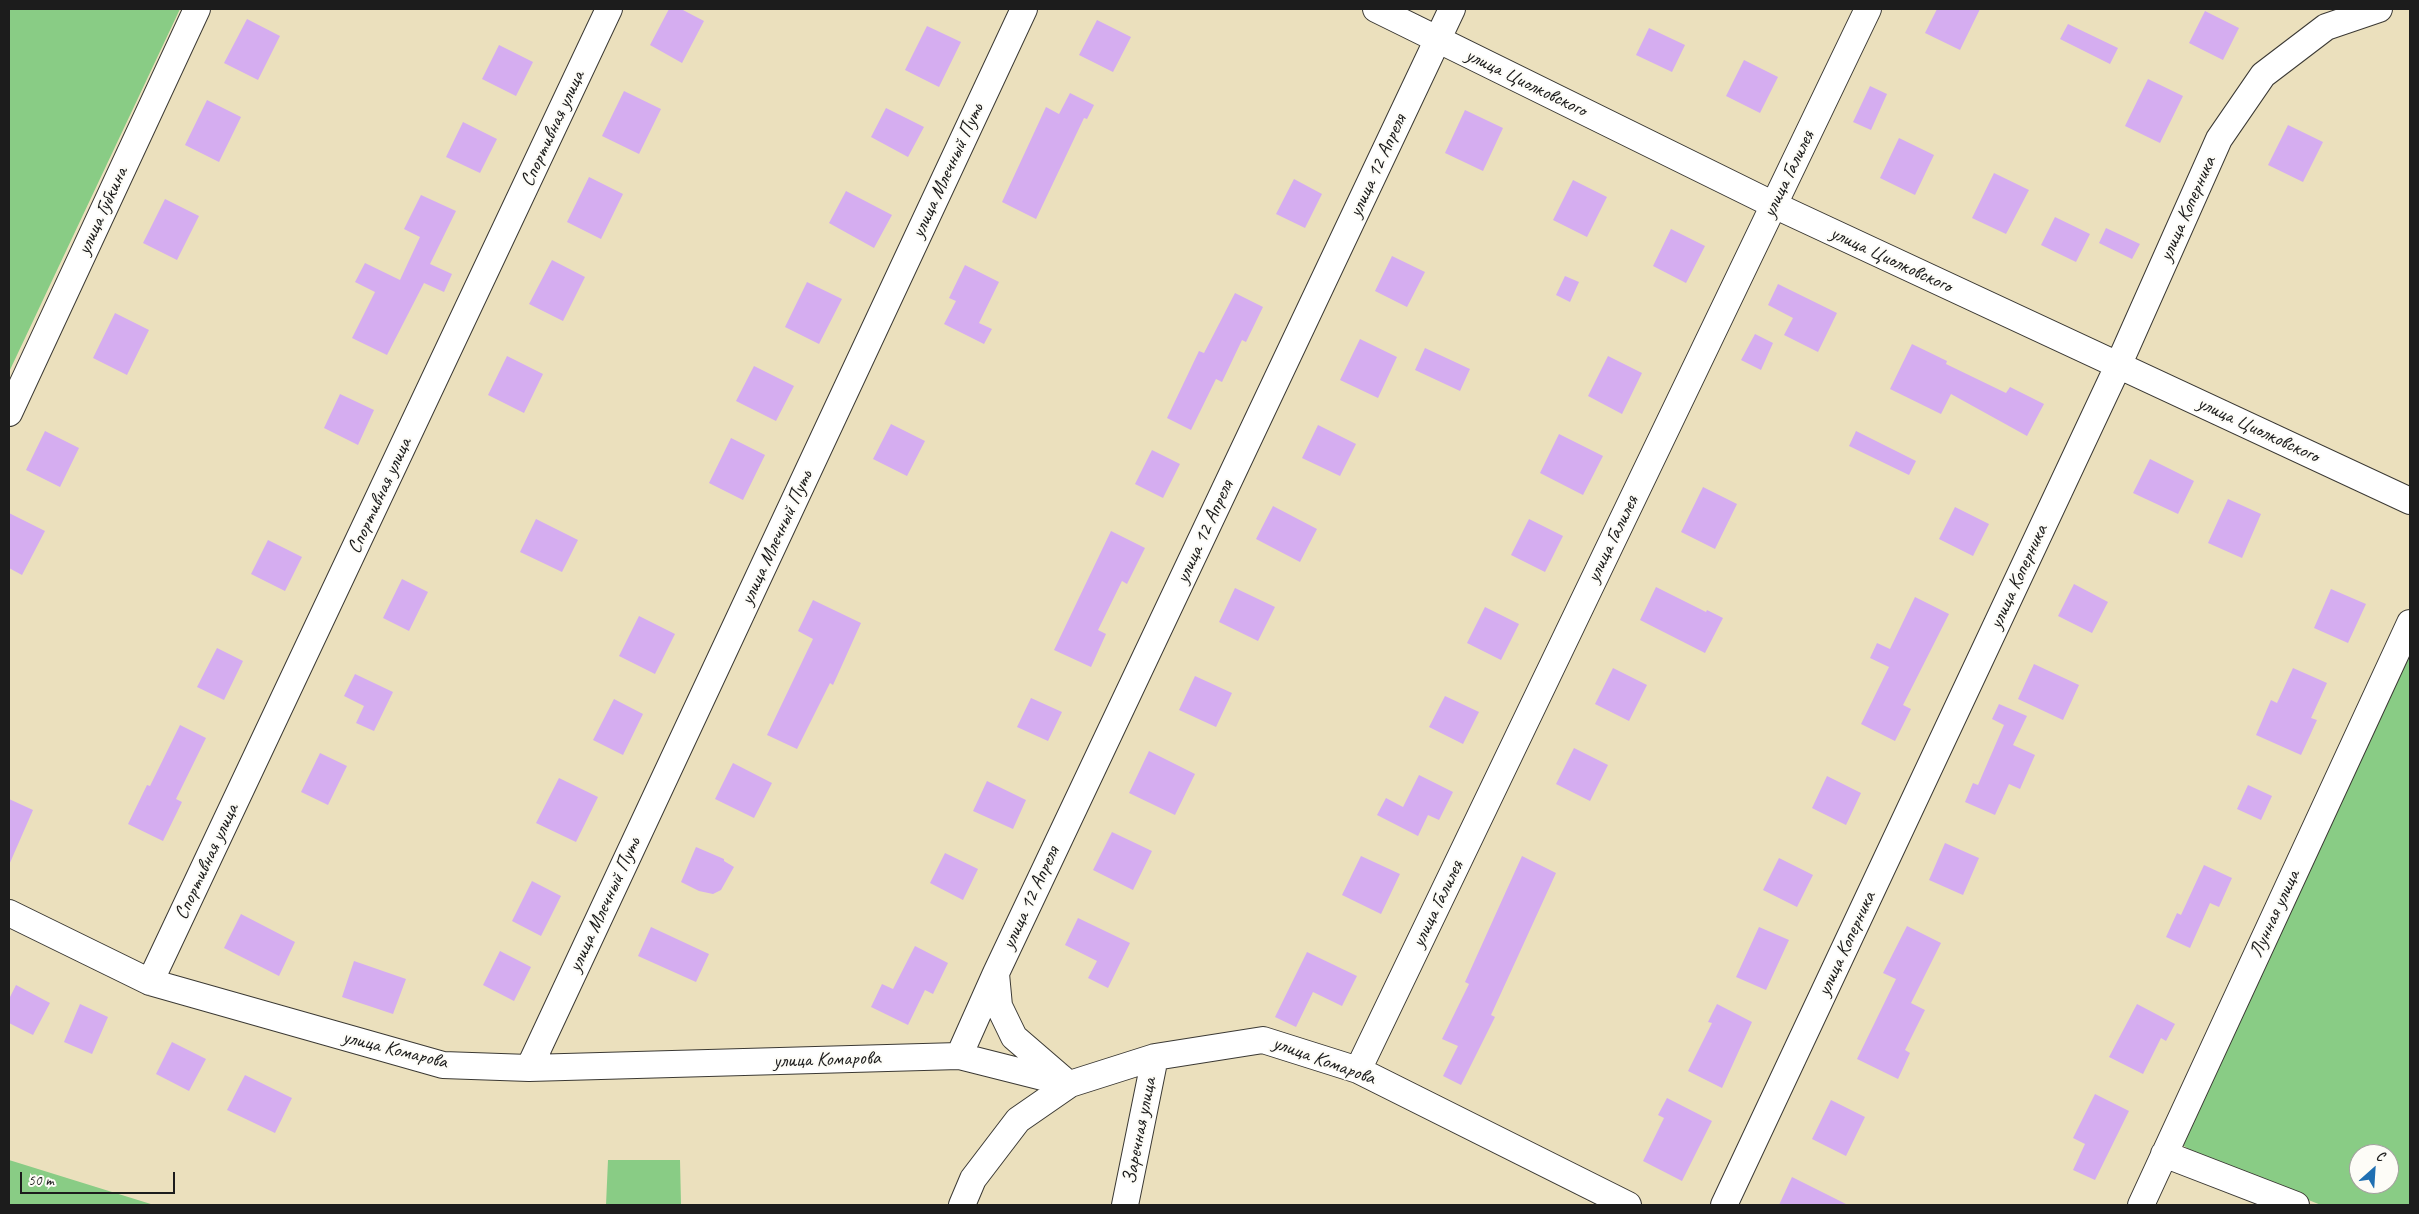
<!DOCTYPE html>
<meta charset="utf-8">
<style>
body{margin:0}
#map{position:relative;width:2419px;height:1214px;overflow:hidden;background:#ebe0bd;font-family:Caveat,sans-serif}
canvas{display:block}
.frame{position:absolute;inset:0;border:10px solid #1c1c1c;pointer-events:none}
.north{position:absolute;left:2349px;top:1144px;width:50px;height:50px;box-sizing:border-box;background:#fdfcf7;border:1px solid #a3a29f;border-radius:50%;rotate:26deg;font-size:14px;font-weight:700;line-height:20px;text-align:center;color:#1c1c1c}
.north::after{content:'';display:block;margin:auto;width:18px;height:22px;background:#1f6fb2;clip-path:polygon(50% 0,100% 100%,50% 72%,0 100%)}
.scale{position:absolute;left:20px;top:1172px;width:155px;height:22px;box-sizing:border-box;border:2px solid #1c1c1c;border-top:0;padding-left:6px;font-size:15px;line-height:18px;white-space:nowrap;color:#1c1c1c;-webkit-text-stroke:4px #fdfcf7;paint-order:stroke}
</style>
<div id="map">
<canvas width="2419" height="1214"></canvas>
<div class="frame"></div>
<div class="north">С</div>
<div class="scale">50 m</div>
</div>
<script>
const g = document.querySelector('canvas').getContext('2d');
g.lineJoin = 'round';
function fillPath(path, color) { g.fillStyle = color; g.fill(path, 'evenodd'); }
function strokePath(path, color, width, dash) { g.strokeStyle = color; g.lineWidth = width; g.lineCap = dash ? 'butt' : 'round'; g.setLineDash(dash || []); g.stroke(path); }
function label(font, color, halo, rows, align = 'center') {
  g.font = font + ' Caveat,sans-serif'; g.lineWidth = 4; g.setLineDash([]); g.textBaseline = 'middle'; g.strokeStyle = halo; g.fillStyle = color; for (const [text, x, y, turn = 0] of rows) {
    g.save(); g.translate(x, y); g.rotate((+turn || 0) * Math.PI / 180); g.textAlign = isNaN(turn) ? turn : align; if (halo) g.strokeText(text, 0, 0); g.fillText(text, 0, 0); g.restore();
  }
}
fillPath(new Path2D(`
 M 9,9 L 180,9 L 9,372 Z
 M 2410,644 L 2410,1205 L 2321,1205 L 2196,1155 L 2183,1145 ZM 2359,1154 L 2389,1154 L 2389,1184 L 2359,1184 Z
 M 9,1160 L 154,1205 L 9,1205 Z
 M 608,1160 L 680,1160 L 681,1204 L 606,1205 Z`), '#89cc85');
fillPath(new Path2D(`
 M 669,9 L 681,9 L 704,21 L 682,63 L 650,45 Z
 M 1937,9 L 1980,9 L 1960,50 L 1925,33 Z
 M 2205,11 L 2239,28 L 2223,60 L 2189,43 Z
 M 247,19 L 280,36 L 258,80 L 224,63 Z
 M 1097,20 L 1131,37 L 1113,72 L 1079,55 Z
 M 2068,24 L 2118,48 L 2110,64 L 2060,39 Z
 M 927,26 L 961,42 L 939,87 L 905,70 Z
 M 1649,28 L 1685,45 L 1672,72 L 1636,55 Z
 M 499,45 L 533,62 L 516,96 L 482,79 Z
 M 1744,60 L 1778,77 L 1760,113 L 1726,96 Z
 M 2148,79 L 2183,96 L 2160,143 L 2125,126 Z
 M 1870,86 L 1887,94 L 1871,130 L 1853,122 Z
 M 624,91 L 661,109 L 639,154 L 602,136 Z
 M 1070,93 L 1094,105 L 1087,119 L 1084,118 L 1036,219 L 1002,202 L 1046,107 L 1059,114 Z
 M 207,100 L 241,117 L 219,162 L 185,145 Z
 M 886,108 L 924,127 L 908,157 L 871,137 Z
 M 1465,110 L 1503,128 L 1483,171 L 1445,153 Z
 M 463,122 L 497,139 L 480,173 L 446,157 Z
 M 2288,125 L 2323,142 L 2303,182 L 2268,165 Z
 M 1899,138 L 1934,155 L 1915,195 L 1880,178 Z
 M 1994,173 L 2029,190 L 2006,234 L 1972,218 Z
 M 589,177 L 623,194 L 601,239 L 567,222 Z
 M 1294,179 L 1322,194 L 1305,228 L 1276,214 Z
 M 1573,180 L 1607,197 L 1587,237 L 1553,220 Z
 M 846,191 L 892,215 L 874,248 L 829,223 Z
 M 421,195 L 456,211 L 430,264 L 452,274 L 444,292 L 424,283 L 387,355 L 352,338 L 375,292 L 355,282 L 365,263 L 400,280 L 420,237 L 404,229 Z
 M 165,199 L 199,216 L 177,260 L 143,243 Z
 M 2055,217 L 2090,234 L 2076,262 L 2041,245 Z
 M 2106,228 L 2140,244 L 2132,259 L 2099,243 Z
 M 1671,229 L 1705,246 L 1686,283 L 1653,266 Z
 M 1392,256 L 1425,272 L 1407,307 L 1375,291 Z
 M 552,260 L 585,277 L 563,321 L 529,304 Z
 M 965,265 L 999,282 L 979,323 L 992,329 L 984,344 L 944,324 L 956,301 L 949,298 Z
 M 1565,276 L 1579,282 L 1570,302 L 1556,295 Z
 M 807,282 L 842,299 L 819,344 L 785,327 Z
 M 1778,284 L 1837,313 L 1818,352 L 1784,335 L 1793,318 L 1768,305 Z
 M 1235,293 L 1263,307 L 1246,342 L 1242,340 L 1222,382 L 1216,379 L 1191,430 L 1167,418 L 1199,351 L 1204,353 Z
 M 115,313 L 149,330 L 127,375 L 93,358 Z
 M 1755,334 L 1773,343 L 1761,370 L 1741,360 Z
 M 1360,339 L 1397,357 L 1378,398 L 1340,380 Z
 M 1912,344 L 1947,361 L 1946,364 L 2006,393 L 2010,387 L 2044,404 L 2027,436 L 1951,394 L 1941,414 L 1890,389 Z
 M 1425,348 L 1470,369 L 1460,391 L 1415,370 Z
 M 507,356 L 543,374 L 524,413 L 488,395 Z
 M 1608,356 L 1642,373 L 1622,414 L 1588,396 Z
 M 754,366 L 794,386 L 776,421 L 736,401 Z
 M 340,394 L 374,410 L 358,445 L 324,428 Z
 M 891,424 L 925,441 L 907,476 L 873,459 Z
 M 1318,425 L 1356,444 L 1340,476 L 1302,458 Z
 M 45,431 L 79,448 L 60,487 L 26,470 Z
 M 1856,431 L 1916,461 L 1909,475 L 1849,446 Z
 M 1559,434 L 1603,456 L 1583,495 L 1540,473 Z
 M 731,438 L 765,455 L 743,500 L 709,483 Z
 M 1152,450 L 1180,464 L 1163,498 L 1135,484 Z
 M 2150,459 L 2194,481 L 2178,514 L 2133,493 Z
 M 1703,487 L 1737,504 L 1715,549 L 1681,532 Z
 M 2228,499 L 2261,514 L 2242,558 L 2208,543 Z
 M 1273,506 L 1317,529 L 1300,562 L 1256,539 Z
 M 1955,507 L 1989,524 L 1973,556 L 1939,539 Z
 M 9,513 L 45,531 L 22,575 L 9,568 Z
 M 536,519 L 578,540 L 562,572 L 520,552 Z
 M 1529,519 L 1563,536 L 1545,572 L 1511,555 Z
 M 1111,531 L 1145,548 L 1127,584 L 1122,581 L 1098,630 L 1106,634 L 1091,667 L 1054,650 Z
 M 268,540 L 302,557 L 285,591 L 251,574 Z
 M 402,579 L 428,592 L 409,631 L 383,618 Z
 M 2074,584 L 2108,602 L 2092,633 L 2058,616 Z
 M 1656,587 L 1706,612 L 1707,610 L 1723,618 L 1705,653 L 1640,620 Z
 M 1235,588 L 1275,607 L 1258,641 L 1219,622 Z
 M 2331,589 L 2366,604 L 2348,643 L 2314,628 Z
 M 1915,597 L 1949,614 L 1903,705 L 1911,709 L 1895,741 L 1861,724 L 1889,667 L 1870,658 L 1877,643 L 1890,649 Z
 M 813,600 L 861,623 L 833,685 L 830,683 L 797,749 L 767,735 L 813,639 L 798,631 Z
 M 1485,607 L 1519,624 L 1501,660 L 1467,643 Z
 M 639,616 L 675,634 L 655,674 L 619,656 Z
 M 217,648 L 243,661 L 224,700 L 197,687 Z
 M 2034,664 L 2079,685 L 2063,720 L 2018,699 Z
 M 1613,668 L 1647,685 L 1629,721 L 1595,704 Z
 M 2293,668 L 2327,683 L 2311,718 L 2317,720 L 2301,755 L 2256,735 L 2271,700 L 2277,703 Z
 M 355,674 L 393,692 L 374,731 L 356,723 L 364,706 L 344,696 Z
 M 1195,676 L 1232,693 L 1216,727 L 1179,710 Z
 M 1445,696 L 1479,712 L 1463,744 L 1429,727 Z
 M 1031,698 L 1062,712 L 1048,741 L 1017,727 Z
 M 614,699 L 643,714 L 623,755 L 593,740 Z
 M 1999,704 L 2027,716 L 2013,745 L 2035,755 L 2020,789 L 2009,784 L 1995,815 L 1965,802 L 1973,783 L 1978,785 L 2004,725 L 1992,719 Z
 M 180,725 L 206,738 L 176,799 L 182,802 L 163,841 L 128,824 L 147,785 L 150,786 Z
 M 1574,748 L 1608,765 L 1590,801 L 1556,784 Z
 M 1149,751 L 1195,774 L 1175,815 L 1129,793 Z
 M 320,753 L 347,766 L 328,805 L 301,792 Z
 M 733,763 L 772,783 L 754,818 L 715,799 Z
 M 1419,775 L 1453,792 L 1439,820 L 1428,815 L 1418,836 L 1377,815 L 1386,798 L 1403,807 Z
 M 1827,776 L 1861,793 L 1846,825 L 1812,808 Z
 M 559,778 L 598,797 L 576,842 L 536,823 Z
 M 987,781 L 1026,800 L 1013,829 L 973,811 Z
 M 2248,785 L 2272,796 L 2261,820 L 2237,809 Z
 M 9,799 L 33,810 L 9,865 Z
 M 1112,832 L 1152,851 L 1133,890 L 1093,870 Z
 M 1945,843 L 1979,858 L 1963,895 L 1929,880 Z
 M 696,847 L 724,859 L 724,861 L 734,867 L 721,890 L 713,894 L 699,891 L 681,882 Z
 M 945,853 L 978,869 L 963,900 L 930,883 Z
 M 1361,856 L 1400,874 L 1381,914 L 1342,895 Z
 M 1522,856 L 1556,873 L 1491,1015 L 1495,1017 L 1461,1085 L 1443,1076 L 1458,1046 L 1442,1039 L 1469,984 L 1465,982 Z
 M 1779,858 L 1813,875 L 1797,907 L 1763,890 Z
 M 2204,865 L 2232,878 L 2219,907 L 2210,903 L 2190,948 L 2166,937 L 2177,913 L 2181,915 Z
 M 532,881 L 561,896 L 541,936 L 512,921 Z
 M 241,914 L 295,942 L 279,976 L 224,948 Z
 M 1078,918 L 1130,943 L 1108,988 L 1088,978 L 1097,961 L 1065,945 Z
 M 1907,926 L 1941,943 L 1911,1003 L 1925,1010 L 1905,1050 L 1910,1053 L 1898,1079 L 1857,1059 L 1896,979 L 1883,973 Z
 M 651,927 L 709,954 L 696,982 L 638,956 Z
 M 1759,927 L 1789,940 L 1766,990 L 1736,977 Z
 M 915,946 L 948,963 L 933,994 L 925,990 L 908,1025 L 871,1007 L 882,984 L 893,989 Z
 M 500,951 L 531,967 L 514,1001 L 483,985 Z
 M 1307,952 L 1357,976 L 1342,1006 L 1313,992 L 1296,1027 L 1275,1017 Z
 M 354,961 L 406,979 L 393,1014 L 342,997 Z
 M 16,985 L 50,1003 L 33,1035 L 9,1023 L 9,999 Z
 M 80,1004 L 108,1017 L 92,1054 L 64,1042 Z
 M 1717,1004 L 1752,1022 L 1722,1088 L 1688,1071 L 1712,1023 L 1708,1022 Z
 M 2137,1004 L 2175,1024 L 2166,1041 L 2161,1038 L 2143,1074 L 2109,1057 Z
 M 172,1042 L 206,1059 L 189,1091 L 156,1074 Z
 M 245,1075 L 292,1098 L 275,1133 L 227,1110 Z
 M 2095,1094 L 2129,1111 L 2095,1180 L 2073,1170 L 2085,1144 L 2073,1138 Z
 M 1667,1098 L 1712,1121 L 1682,1181 L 1643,1161 L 1664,1118 L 1658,1115 Z
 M 1831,1100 L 1865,1117 L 1846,1156 L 1812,1139 Z
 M 1792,1177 L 1848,1205 L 1779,1205 Z`), '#d5adf0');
const minor = new Path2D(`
 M 1376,9 L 1774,205 L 2410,501
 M 9,413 L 197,9
 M 9,913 L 150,982 L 443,1065 L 529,1068 L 959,1056 L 1070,1084 L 1155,1057 L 1263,1040 L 1358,1070 L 1628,1205
 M 996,974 L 999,1006 L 1014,1037 L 1065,1081
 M 150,982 L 609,9
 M 959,1056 L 996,973 L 1452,9
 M 529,1068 L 1024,9
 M 1358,1070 L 1868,9
 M 2164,1154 L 2296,1205
 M 962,1205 L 973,1179 L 1018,1120 L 1070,1084
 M 1125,1205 L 1155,1057
 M 1724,1205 L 2118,366 L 2219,139 L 2263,75 L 2326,27 L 2379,9
 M 2141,1205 L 2410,623`);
strokePath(minor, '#3b3934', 28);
strokePath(minor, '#fff', 26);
label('20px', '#1c1c1c', '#fdfcf7', [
 ["улица Циолковского",1526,83,26],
 ["Спортивная улица",553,129,-65],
 ["улица 12 Апреля",1378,166,-65],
 ["улица Млечный Путь",948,171,-65],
 ["улица Галилея",1789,174,-64],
 ["улица Коперника",2188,209,-66],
 ["улица Губкина",103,211,-65],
 ["улица Циолковского",1891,260,25],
 ["улица Циолковского",2258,430,25],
 ["Спортивная улица",380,496,-65],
 ["улица 12 Апреля",1205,532,-65],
 ["улица Млечный Путь",777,538,-65],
 ["улица Галилея",1613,539,-64],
 ["улица Коперника",2019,577,-65],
 ["Спортивная улица",207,862,-65],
 ["улица 12 Апреля",1031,898,-65],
 ["улица Галилея",1438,904,-64],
 ["улица Млечный Путь",605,905,-65],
 ["Лунная улица",2275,914,-65],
 ["улица Коперника",1847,944,-65],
 ["улица Комарова",395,1050,14],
 ["улица Комарова",827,1060,-2],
 ["улица Комарова",1324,1061,20],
 ["Заречная улица",1140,1131,-79]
]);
</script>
